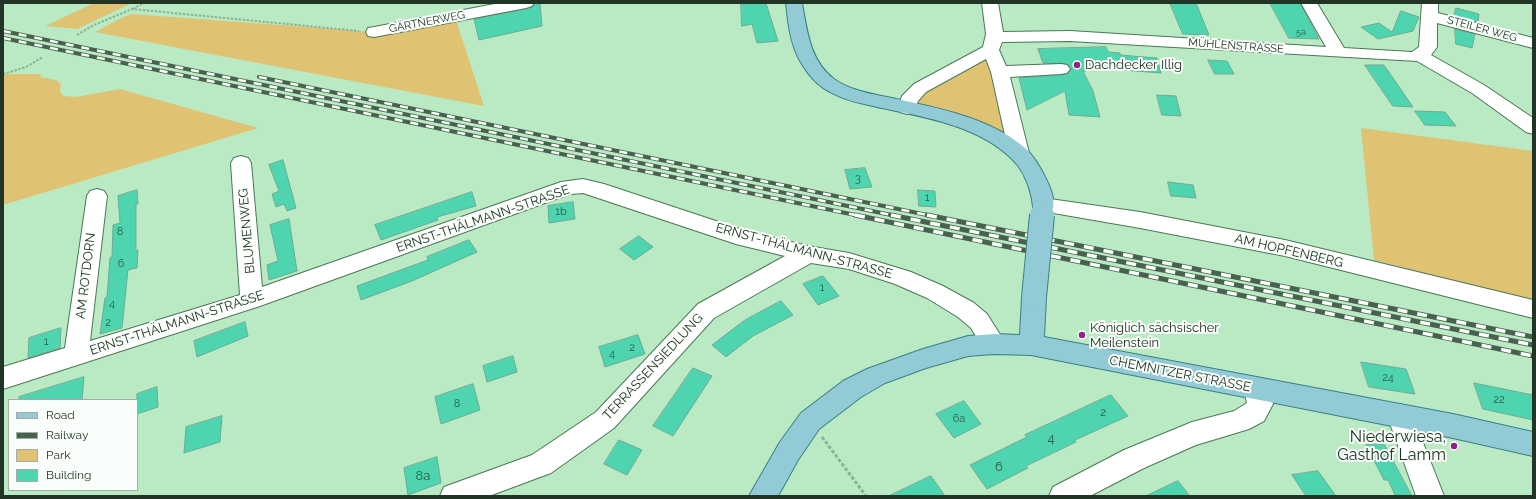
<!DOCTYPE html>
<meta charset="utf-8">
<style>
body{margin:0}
#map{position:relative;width:1536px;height:499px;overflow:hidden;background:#baeac4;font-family:Raleway,sans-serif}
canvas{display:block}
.frame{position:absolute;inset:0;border:4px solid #213425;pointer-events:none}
.legend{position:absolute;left:8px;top:399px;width:130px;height:92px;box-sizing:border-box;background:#fafefa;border:1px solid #a3ada5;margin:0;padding:5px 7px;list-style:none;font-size:12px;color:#213425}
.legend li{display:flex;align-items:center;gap:8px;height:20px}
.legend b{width:20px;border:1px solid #a3ada5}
</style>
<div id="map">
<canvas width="1536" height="499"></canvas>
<div class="frame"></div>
<ul class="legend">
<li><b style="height:5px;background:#92cbd5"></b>Road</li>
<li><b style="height:5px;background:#48624d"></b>Railway</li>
<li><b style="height:11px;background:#dfc372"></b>Park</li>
<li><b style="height:11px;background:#4ed4ae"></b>Building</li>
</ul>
</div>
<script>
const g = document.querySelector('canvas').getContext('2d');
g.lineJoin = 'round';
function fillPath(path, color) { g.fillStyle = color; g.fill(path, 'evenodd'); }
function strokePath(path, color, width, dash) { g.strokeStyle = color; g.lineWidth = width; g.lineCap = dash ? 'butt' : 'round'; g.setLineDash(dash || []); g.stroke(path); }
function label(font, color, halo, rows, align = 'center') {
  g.font = font + ' Raleway,sans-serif'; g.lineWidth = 4; g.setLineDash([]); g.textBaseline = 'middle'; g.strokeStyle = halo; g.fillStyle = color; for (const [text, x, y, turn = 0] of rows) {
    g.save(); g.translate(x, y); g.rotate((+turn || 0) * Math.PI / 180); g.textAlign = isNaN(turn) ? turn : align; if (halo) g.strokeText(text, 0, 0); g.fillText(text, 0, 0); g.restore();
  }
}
fillPath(new Path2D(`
 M 94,3 L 132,3 L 77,29 L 45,26 Z
 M 132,14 L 374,32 L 455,17 L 484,106 L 95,32 L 121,18 Z
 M 990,50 L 1019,153 L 909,100 Z
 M 10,74 L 41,74 L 40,77 L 56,80 L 61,84 L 60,92 L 64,96 L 75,97 L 120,89 L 258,128 L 3,205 L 3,75 Z
 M 1361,128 L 1533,151 L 1533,301 L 1374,260 Z`), '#dfc372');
const building = new Path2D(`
 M 535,3 L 540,3 L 542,26 L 479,40 L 474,19 L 526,9 L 532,7 Z
 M 741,3 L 766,3 L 778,41 L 757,43 L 752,24 L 742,26 Z
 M 1170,3 L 1196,3 L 1209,35 L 1183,34 Z
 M 1270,3 L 1300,3 L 1319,39 L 1289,38 Z
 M 1456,8 L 1479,14 L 1478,22 L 1454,16 Z
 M 1401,11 L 1419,17 L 1413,31 L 1378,39 L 1361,27 L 1379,23 L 1392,32 Z
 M 1455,29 L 1475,34 L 1472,48 L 1456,44 Z
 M 1106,47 L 1108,52 L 1120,53 L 1120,55 L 1157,58 L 1161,73 L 1084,67 L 1086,71 L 1083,71 L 1093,91 L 1100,117 L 1069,115 L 1065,91 L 1027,110 L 1019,78 L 1067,74 L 1072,69 L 1067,64 L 1043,63 L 1038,49 Z
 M 1208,60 L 1227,61 L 1234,74 L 1215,74 Z
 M 1365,65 L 1384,65 L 1413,107 L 1393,106 Z
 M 1157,95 L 1176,96 L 1181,116 L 1162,115 Z
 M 1415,111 L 1445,112 L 1456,126 L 1425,125 Z
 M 283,160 L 296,208 L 287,211 L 284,204 L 276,207 L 272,194 L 279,191 L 269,165 Z
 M 865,168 L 872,187 L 850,189 L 845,170 Z
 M 1168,182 L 1193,185 L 1196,198 L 1171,196 Z
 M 137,190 L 138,204 L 136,204 L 136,251 L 138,250 L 137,268 L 128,270 L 122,328 L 100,334 L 105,298 L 107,297 L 110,258 L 112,257 L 113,225 L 120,223 L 118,196 Z
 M 918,190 L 935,191 L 936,207 L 919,206 Z
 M 472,192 L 476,206 L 437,217 L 438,220 L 381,240 L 375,225 Z
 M 573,202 L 575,219 L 549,223 L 548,206 Z
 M 289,219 L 297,271 L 269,280 L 267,265 L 278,261 L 270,225 Z
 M 639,236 L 653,247 L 634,260 L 620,249 Z
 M 469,240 L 477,252 L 412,281 L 361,300 L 357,286 L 428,260 L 427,257 Z
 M 823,276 L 839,296 L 818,305 L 803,284 Z
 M 781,301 L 793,315 L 753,336 L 726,357 L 712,345 L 745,320 Z
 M 245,322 L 248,336 L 197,357 L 194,341 Z
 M 61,328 L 60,348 L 28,358 L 29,338 Z
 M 638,335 L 645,354 L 605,367 L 599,347 Z
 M 513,356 L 517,372 L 487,382 L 483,366 Z
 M 1361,362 L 1406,369 L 1415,394 L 1369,387 Z
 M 693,368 L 712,376 L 673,436 L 653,426 Z
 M 84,377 L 82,400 L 19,400 L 19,397 Z
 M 1474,383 L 1533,395 L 1533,420 L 1483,409 Z
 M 473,384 L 480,410 L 441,424 L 435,397 Z
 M 157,387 L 158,407 L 137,414 L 137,394 Z
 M 1111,395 L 1128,416 L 1075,440 L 1076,442 L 1026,466 L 1028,468 L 987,489 L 970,465 L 1027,437 L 1025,435 Z
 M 964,401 L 981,424 L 954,438 L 936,414 Z
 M 222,416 L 220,442 L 184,453 L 186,427 Z
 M 619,440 L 642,450 L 627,475 L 604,464 Z
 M 1384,444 L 1412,496 L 1395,495 L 1388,480 L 1384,480 L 1366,445 Z
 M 437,457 L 441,483 L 408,495 L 404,468 Z
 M 1318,471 L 1336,496 L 1306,496 L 1292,475 Z
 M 931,476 L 945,496 L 889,496 Z
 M 1178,481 L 1190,496 L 1146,496 Z`);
fillPath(building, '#4ed4ae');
strokePath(building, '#6dab96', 1);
const minor = new Path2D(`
 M 500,3 L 534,3 L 532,6 L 526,8 L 374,37 L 368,36 L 366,32 L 368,28 L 374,27 Z
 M 982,3 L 998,3 L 1003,32 L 1070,31 L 1326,47 L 1301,3 L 1317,3 L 1344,48 L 1412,52 L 1419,47 L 1422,3 L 1438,3 L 1438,13 L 1533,38 L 1533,48 L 1437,23 L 1437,47 L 1431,55 L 1484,85 L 1533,118 L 1533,134 L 1526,132 L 1472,93 L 1417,61 L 1070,41 L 1002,42 L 999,50 L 1006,66 L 1061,64 L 1067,65 L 1070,69 L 1067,73 L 1061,74 L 1010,77 L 1029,153 L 1026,158 L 1019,160 L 1012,158 L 1009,153 L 991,72 L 986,59 L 926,92 L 918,101 L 914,112 L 907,114 L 900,112 L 898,108 L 902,96 L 914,84 L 983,47 L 986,34 Z
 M 241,156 L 248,158 L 251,163 L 262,287 L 561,182 L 583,179 L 604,184 L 746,231 L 808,246 L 849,253 L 911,272 L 943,286 L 974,303 L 987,314 L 1006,344 L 1003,351 L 994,354 L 985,351 L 971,328 L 958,317 L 927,298 L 895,284 L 849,269 L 811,263 L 714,318 L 614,428 L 551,473 L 489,496 L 440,496 L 444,487 L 532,455 L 596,412 L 698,304 L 785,256 L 736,244 L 583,193 L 570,194 L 260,306 L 3,389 L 3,367 L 65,348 L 87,196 L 90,191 L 97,189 L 104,191 L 107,196 L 90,341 L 240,295 L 231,163 L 234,158 Z
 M 1043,198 L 1140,212 L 1285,240 L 1533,300 L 1533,318 L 1285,256 L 1140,228 L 1036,210 L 1033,205 L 1036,200 Z
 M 1257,378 L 1266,381 L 1270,389 L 1273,404 L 1264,421 L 1249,429 L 1196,445 L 1144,468 L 1090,496 L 1049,496 L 1053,487 L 1124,450 L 1192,422 L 1234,411 L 1247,403 L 1244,389 L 1248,381 Z
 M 1400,404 L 1409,407 L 1444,496 L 1416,496 L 1387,415 L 1391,407 Z`);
const major = new Path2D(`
 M 786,3 L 802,3 C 807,31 810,61 834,79 C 851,91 872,94 892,98 C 937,108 989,117 1025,148 C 1034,156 1042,170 1047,181 C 1052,191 1057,205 1050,215 L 1043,217 L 1036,215 C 1032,209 1033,202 1031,195 C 1028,182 1021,167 1011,158 C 978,126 925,117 882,108 C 864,104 846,101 830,92 C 816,85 806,72 799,59 C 790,42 788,22 786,3 Z
 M 1034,288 L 1042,291 L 1046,297 L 1044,337 L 1453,414 L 1533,432 L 1533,456 L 1453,438 L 1031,355 L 994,354 L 968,356 L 926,368 L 885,383 L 861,397 L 819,429 L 798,460 L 778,496 L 749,496 L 780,442 L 801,413 L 843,381 L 867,369 L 923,349 L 968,336 L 994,334 L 1020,335 L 1022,297 L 1026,291 Z`);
strokePath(minor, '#4b7756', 2);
strokePath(major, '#3b7f85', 2);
strokePath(new Path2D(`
 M 133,9 L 143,3
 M 77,35 L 94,25 L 132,9 L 359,31
 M 3,74 L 26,67 L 43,57`), '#8bb394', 2, [2.5, 1.5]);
strokePath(new Path2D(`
 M 822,437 L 866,496`), '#8bb394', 3, [3.5, 2]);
fillPath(minor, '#fff');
fillPath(major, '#92cbd5');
const railFar1 = new Path2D(`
 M 3,31 L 896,216
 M 3,38 L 860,216
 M 259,77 L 932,216`);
const rail = new Path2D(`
 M 855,215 L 1533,356
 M 891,215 L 1533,345
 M 927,215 L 1533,337`);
strokePath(railFar1, '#48624d', 4);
strokePath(rail, '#48624d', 5);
strokePath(railFar1, '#fafefa', 2.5, [8]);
strokePath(rail, '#fafefa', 3.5, [10]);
const majorBridgeFar1 = new Path2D(`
 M 1042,216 L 1043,210`);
const majorBridge = new Path2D(`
 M 1034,297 L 1042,215`);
strokePath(majorBridgeFar1, '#3b7f85', 20, []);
strokePath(majorBridge, '#3b7f85', 26, []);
strokePath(majorBridgeFar1, '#92cbd5', 18);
strokePath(majorBridge, '#92cbd5', 24);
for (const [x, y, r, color] of [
 [1077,65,4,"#902588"],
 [1082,335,4,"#902588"],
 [1454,446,4,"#902588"]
]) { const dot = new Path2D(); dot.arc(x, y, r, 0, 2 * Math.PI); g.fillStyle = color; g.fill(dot); strokePath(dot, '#fafefa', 1.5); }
label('9px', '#2c5c47', null, [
 ["5a",1301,32]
]);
label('11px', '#213425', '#fafefa', [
 ["GÄRTNERWEG",427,22,-11],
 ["STEILER WEG",1482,29,15],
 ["MÜHLENSTRASSE",1236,46,4]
]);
label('11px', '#2c5c47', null, [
 ["3",858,179],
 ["1",927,198],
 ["1b",561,212],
 ["8",120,232],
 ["6",121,264],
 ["1",822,288],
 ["4",112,304],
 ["2",108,323],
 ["1",46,342],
 ["2",632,348],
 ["4",612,354],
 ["24",1388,378],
 ["22",1499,400],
 ["8",457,404],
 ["2",1103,413],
 ["6a",959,419]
]);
label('13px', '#213425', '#fafefa', [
 ["Dachdecker Illig",1085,65],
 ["Königlich sächsischer",1090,328],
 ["Meilenstein",1090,343]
], 'left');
label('13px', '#213425', '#fafefa', [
 ["ERNST-THÄLMANN-STRASSE",483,219,-19],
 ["BLUMENWEG",247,231,-95],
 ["ERNST-THÄLMANN-STRASSE",804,251,15],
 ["AM HOPFENBERG",1289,251,13],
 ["AM ROTDORN",86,276,-83],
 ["ERNST-THÄLMANN-STRASSE",177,323,-18],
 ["TERRASSENSIEDLUNG",653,367,-47],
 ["CHEMNITZER STRASSE",1180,374,11]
]);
label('13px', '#2c5c47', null, [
 ["4",1051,439],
 ["6",999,467],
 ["8a",423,476]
]);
label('16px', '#213425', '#fafefa', [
 ["Niederwiesa,",1446,437],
 ["Gasthof Lamm",1446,455]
], 'right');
</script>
